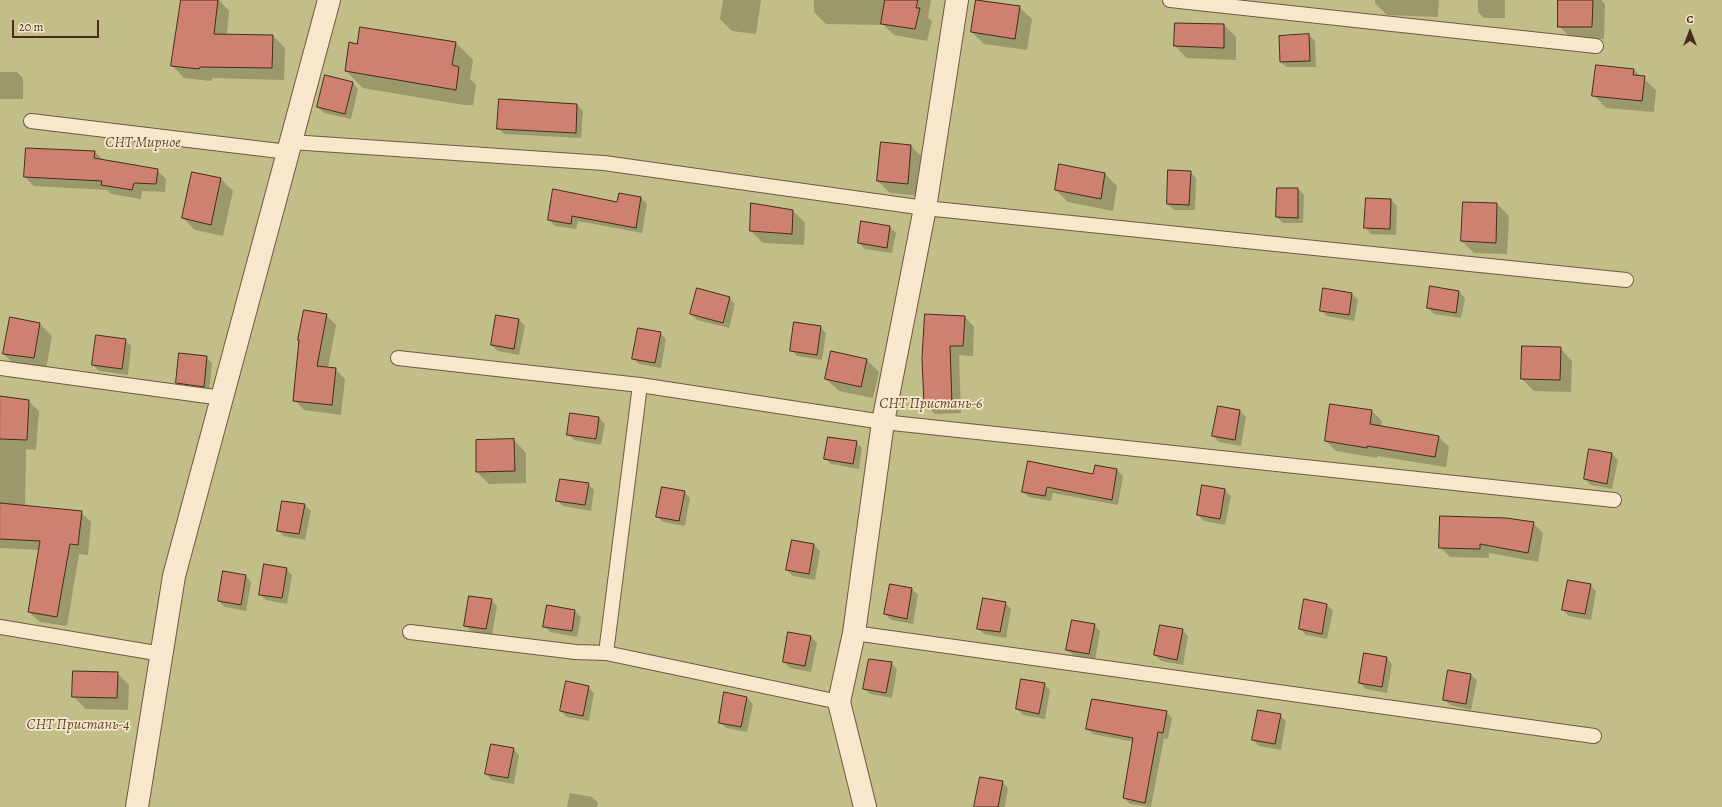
<!DOCTYPE html>
<meta charset="utf-8">
<style>
body{margin:0}
#map{position:relative;width:1722px;height:807px;overflow:hidden;background:#f2dbb2;font-family:Alegreya,serif}
canvas{display:block}
.north{position:absolute;left:1670px;top:12px;width:40px;height:40px;-webkit-text-stroke:3px #f7e8cd;paint-order:stroke;rotate:0deg;font-size:11px;font-weight:700;line-height:16px;text-align:center;color:#472b1d}
.north::after{content:'';display:block;margin:auto;width:14px;height:18px;background:#472b1d;clip-path:polygon(50% 0,100% 100%,50% 72%,0 100%)}
.scale{position:absolute;left:12px;top:20px;width:87px;height:18px;box-sizing:border-box;border:2px solid #472b1d;border-top:0;padding-left:5px;font-size:12px;line-height:14px;white-space:nowrap;color:#472b1d;-webkit-text-stroke:3px #f7e8cd;paint-order:stroke}
</style>
<div id="map">
<canvas width="1722" height="807"></canvas>
<div class="north">С</div>
<div class="scale">20 m</div>
</div>
<script>
const g = document.querySelector('canvas').getContext('2d');
g.lineJoin = 'round';
function fillPath(path, color) { g.fillStyle = color; g.fill(path, 'evenodd'); }
function strokePath(path, color, width, dash) { g.strokeStyle = color; g.lineWidth = width; g.lineCap = dash ? 'butt' : 'round'; g.setLineDash(dash || []); g.stroke(path); }
function label(font, color, halo, rows, align = 'center') {
  g.font = font + ' Alegreya,serif'; g.lineWidth = 3.5; g.setLineDash([]); g.textBaseline = 'middle'; g.strokeStyle = halo; g.fillStyle = color; for (const [text, x, y, turn = 0] of rows) {
    g.save(); g.translate(x, y); g.rotate((+turn || 0) * Math.PI / 180); g.textAlign = isNaN(turn) ? turn : align; if (halo) g.strokeText(text, 0, 0); g.fillText(text, 0, 0); g.restore();
  }
}
fillPath(new Path2D(`
 M 0,0 L 1722,0 L 1722,807 L 0,807 Z`), '#c2be87');
fillPath(new Path2D(`
 M 181,0 L 219,0 L 229,11 L 227,35 L 273,36 L 285,48 L 284,80 L 212,78 L 211,81 L 184,78 L 172,65 Z
 M 723,0 L 761,0 L 756,34 L 732,31 L 720,19 Z
 M 814,0 L 931,0 L 928,18 L 932,21 L 927,41 L 894,35 L 884,25 L 826,24 L 814,12 Z
 M 977,0 L 1019,7 L 1032,19 L 1027,50 L 984,44 L 972,32 Z
 M 1375,0 L 1439,0 L 1438,17 L 1387,15 L 1375,3 Z
 M 1478,0 L 1505,0 L 1505,18 L 1484,18 L 1478,12 Z
 M 1559,0 L 1601,0 L 1605,4 L 1604,39 L 1571,38 L 1559,26 Z
 M 1224,25 L 1236,37 L 1236,60 L 1187,58 L 1175,46 Z
 M 1309,35 L 1315,41 L 1316,67 L 1286,67 L 1280,61 Z
 M 455,42 L 473,60 L 470,79 L 476,85 L 473,105 L 464,105 L 363,88 L 346,71 L 358,45 Z
 M 1634,70 L 1656,90 L 1654,112 L 1606,108 L 1594,95 Z
 M 0,72 L 17,72 L 23,78 L 23,99 L 0,99 Z
 M 353,83 L 358,89 L 351,119 L 324,113 L 318,107 Z
 M 577,105 L 583,111 L 581,138 L 504,134 L 498,128 Z
 M 911,146 L 923,158 L 920,196 L 890,193 L 878,181 Z
 M 26,149 L 95,152 L 103,160 L 157,170 L 166,179 L 165,192 L 142,191 L 141,199 L 111,194 L 107,190 L 34,186 L 25,177 Z
 M 1060,165 L 1105,174 L 1117,186 L 1113,211 L 1068,202 L 1056,190 Z
 M 1190,172 L 1196,178 L 1195,210 L 1174,210 L 1168,204 Z
 M 221,179 L 233,191 L 223,236 L 195,230 L 183,218 Z
 M 1278,189 L 1298,189 L 1304,195 L 1303,223 L 1283,223 L 1277,217 Z
 M 619,194 L 641,198 L 647,204 L 642,233 L 578,221 L 576,229 L 555,226 L 549,220 L 618,203 Z
 M 1391,200 L 1397,206 L 1396,235 L 1371,234 L 1366,228 Z
 M 752,204 L 793,211 L 805,223 L 804,245 L 763,243 L 751,231 Z
 M 1497,204 L 1509,216 L 1507,254 L 1474,253 L 1462,241 Z
 M 890,227 L 896,233 L 892,253 L 865,249 L 859,243 Z
 M 1459,292 L 1465,298 L 1461,318 L 1434,314 L 1428,308 Z
 M 1352,294 L 1358,300 L 1354,321 L 1327,316 L 1321,310 Z
 M 729,298 L 735,304 L 729,328 L 697,320 L 691,314 Z
 M 326,315 L 336,325 L 328,368 L 335,369 L 345,379 L 341,415 L 304,410 L 294,400 Z
 M 497,316 L 519,320 L 525,326 L 519,355 L 498,351 L 492,345 Z
 M 965,317 L 974,327 L 973,356 L 959,355 L 961,413 L 935,414 L 925,404 L 923,359 Z
 M 11,319 L 40,324 L 52,336 L 46,369 L 16,366 L 4,354 Z
 M 820,327 L 826,333 L 822,360 L 797,356 L 791,350 Z
 M 660,333 L 666,339 L 661,368 L 639,364 L 633,358 Z
 M 125,340 L 131,346 L 128,375 L 99,371 L 93,365 Z
 M 1560,348 L 1572,361 L 1571,392 L 1534,391 L 1522,379 Z
 M 206,357 L 212,363 L 209,392 L 183,389 L 177,383 Z
 M 867,360 L 879,372 L 873,398 L 839,391 L 826,379 Z
 M 0,397 L 28,401 L 39,411 L 36,450 L 26,449 L 25,506 L 81,512 L 91,522 L 88,555 L 79,554 L 67,626 L 40,622 L 29,612 L 40,550 L 0,548 Z
 M 1218,407 L 1240,411 L 1246,417 L 1241,446 L 1219,442 L 1213,436 Z
 M 1372,411 L 1382,421 L 1381,427 L 1439,437 L 1449,447 L 1446,467 L 1377,456 L 1377,458 L 1336,451 L 1326,441 Z
 M 599,418 L 605,424 L 601,445 L 574,440 L 568,434 Z
 M 514,440 L 526,453 L 526,483 L 489,484 L 477,472 Z
 M 856,442 L 862,448 L 859,469 L 831,464 L 825,459 Z
 M 1612,454 L 1618,460 L 1612,489 L 1591,485 L 1585,479 Z
 M 1117,470 L 1123,476 L 1118,505 L 1053,493 L 1051,501 L 1029,497 L 1023,492 Z
 M 588,484 L 594,490 L 591,511 L 563,506 L 557,500 Z
 M 1225,490 L 1231,496 L 1225,525 L 1204,521 L 1198,515 Z
 M 684,492 L 690,498 L 685,526 L 663,522 L 657,516 Z
 M 305,505 L 311,511 L 305,540 L 284,536 L 278,530 Z
 M 1533,523 L 1543,533 L 1538,562 L 1489,553 L 1489,558 L 1450,557 L 1440,547 Z
 M 792,541 L 814,545 L 820,551 L 815,580 L 793,576 L 787,570 Z
 M 286,569 L 292,575 L 287,604 L 266,600 L 260,594 Z
 M 246,576 L 251,582 L 246,611 L 225,607 L 219,601 Z
 M 1590,585 L 1596,591 L 1591,620 L 1569,616 L 1563,610 Z
 M 890,586 L 912,589 L 918,595 L 913,624 L 891,620 L 885,614 Z
 M 491,600 L 497,606 L 492,635 L 471,631 L 465,625 Z
 M 1305,601 L 1327,605 L 1333,611 L 1327,639 L 1306,635 L 1300,629 Z
 M 1005,603 L 1011,609 L 1006,638 L 984,634 L 978,628 Z
 M 575,611 L 581,617 L 577,637 L 550,632 L 544,626 Z
 M 1094,625 L 1100,631 L 1095,660 L 1073,655 L 1067,650 Z
 M 1182,630 L 1188,636 L 1183,665 L 1161,661 L 1155,655 Z
 M 811,637 L 817,643 L 811,672 L 790,668 L 784,662 Z
 M 1387,658 L 1392,664 L 1387,693 L 1366,689 L 1360,683 Z
 M 891,663 L 897,669 L 892,698 L 870,694 L 864,688 Z
 M 117,673 L 129,685 L 128,710 L 86,709 L 73,696 Z
 M 1471,675 L 1477,680 L 1471,710 L 1450,705 L 1444,699 Z
 M 1044,684 L 1050,690 L 1045,719 L 1023,715 L 1017,709 Z
 M 588,687 L 594,693 L 589,721 L 567,717 L 561,711 Z
 M 747,698 L 753,704 L 747,732 L 726,728 L 720,722 Z
 M 1166,712 L 1172,718 L 1168,739 L 1164,738 L 1151,807 L 1130,804 L 1124,798 L 1134,742 L 1093,734 L 1087,729 Z
 M 1280,715 L 1286,721 L 1281,750 L 1259,746 L 1253,740 Z
 M 513,749 L 519,755 L 514,784 L 492,780 L 486,774 Z
 M 1002,782 L 1008,788 L 1005,807 L 975,807 Z
 M 570,793 L 592,797 L 598,803 L 597,807 L 567,807 Z`), '#0003');
const building = new Path2D(`
 M 181,0 L 218,0 L 214,34 L 273,35 L 272,68 L 200,67 L 199,69 L 171,66 Z
 M 885,0 L 918,0 L 916,8 L 920,8 L 915,29 L 881,24 Z
 M 976,0 L 1020,6 L 1015,39 L 971,32 Z
 M 1558,0 L 1593,0 L 1592,27 L 1558,27 Z
 M 1175,23 L 1224,24 L 1224,48 L 1174,46 Z
 M 360,27 L 456,42 L 452,65 L 459,67 L 456,90 L 345,71 L 349,42 L 357,44 Z
 M 1309,34 L 1310,61 L 1280,62 L 1279,36 Z
 M 1596,65 L 1634,69 L 1633,75 L 1645,76 L 1642,101 L 1592,96 Z
 M 325,75 L 353,82 L 345,114 L 317,107 Z
 M 499,99 L 577,104 L 576,133 L 497,129 Z
 M 881,142 L 911,145 L 908,184 L 877,181 Z
 M 26,148 L 95,151 L 94,158 L 158,169 L 156,184 L 134,183 L 132,190 L 101,185 L 102,181 L 24,177 Z
 M 1059,164 L 1105,173 L 1101,199 L 1055,190 Z
 M 1168,170 L 1191,171 L 1189,205 L 1167,204 Z
 M 192,172 L 221,178 L 211,225 L 182,218 Z
 M 1277,188 L 1298,188 L 1298,218 L 1276,217 Z
 M 553,189 L 617,202 L 619,193 L 641,197 L 636,228 L 572,216 L 571,224 L 548,220 Z
 M 1366,198 L 1391,199 L 1390,229 L 1364,228 Z
 M 1463,202 L 1497,203 L 1496,243 L 1461,241 Z
 M 751,203 L 793,210 L 792,234 L 750,231 Z
 M 861,221 L 890,226 L 887,248 L 858,243 Z
 M 1430,286 L 1459,291 L 1456,313 L 1427,308 Z
 M 697,288 L 730,297 L 723,323 L 690,314 Z
 M 1323,288 L 1352,293 L 1349,315 L 1320,311 Z
 M 304,310 L 327,314 L 317,366 L 336,368 L 332,405 L 293,401 L 299,340 L 298,340 Z
 M 925,314 L 965,316 L 963,346 L 950,346 L 952,404 L 924,405 L 922,359 Z
 M 496,315 L 519,319 L 514,349 L 491,345 Z
 M 10,317 L 40,323 L 34,358 L 3,354 Z
 M 794,322 L 821,326 L 817,355 L 790,351 Z
 M 638,328 L 661,332 L 655,363 L 632,359 Z
 M 96,335 L 126,339 L 122,369 L 92,365 Z
 M 1522,346 L 1561,347 L 1560,380 L 1521,379 Z
 M 831,351 L 867,359 L 861,387 L 825,379 Z
 M 179,353 L 207,356 L 204,387 L 176,383 Z
 M 0,396 L 29,400 L 27,440 L 0,439 Z
 M 1330,404 L 1372,410 L 1370,424 L 1439,436 L 1435,457 L 1367,446 L 1367,448 L 1325,441 Z
 M 1218,406 L 1240,410 L 1235,440 L 1212,436 Z
 M 570,413 L 599,417 L 596,439 L 567,435 Z
 M 828,437 L 857,441 L 853,464 L 824,459 Z
 M 514,439 L 515,471 L 476,472 L 476,440 Z
 M 1589,449 L 1612,453 L 1607,484 L 1584,479 Z
 M 1028,461 L 1093,474 L 1095,465 L 1117,469 L 1112,500 L 1047,487 L 1045,496 L 1022,492 Z
 M 560,479 L 589,483 L 585,505 L 556,501 Z
 M 1202,485 L 1225,489 L 1220,519 L 1197,515 Z
 M 662,487 L 685,491 L 679,521 L 656,517 Z
 M 282,501 L 305,504 L 299,534 L 277,531 Z
 M 0,503 L 82,511 L 78,545 L 70,544 L 57,617 L 28,612 L 40,541 L 0,539 Z
 M 1440,516 L 1506,518 L 1534,522 L 1528,553 L 1480,544 L 1480,549 L 1439,548 Z
 M 792,540 L 814,544 L 809,574 L 786,570 Z
 M 264,564 L 287,568 L 282,598 L 259,595 Z
 M 223,571 L 246,575 L 241,605 L 218,601 Z
 M 1568,580 L 1591,584 L 1585,614 L 1562,610 Z
 M 890,584 L 912,588 L 907,619 L 884,614 Z
 M 469,596 L 492,599 L 486,629 L 464,626 Z
 M 983,598 L 1006,602 L 1000,632 L 977,629 Z
 M 1304,599 L 1327,604 L 1322,634 L 1299,629 Z
 M 547,605 L 575,610 L 572,631 L 543,627 Z
 M 1072,620 L 1095,624 L 1089,654 L 1066,650 Z
 M 1160,625 L 1183,629 L 1177,660 L 1154,655 Z
 M 788,632 L 811,636 L 805,666 L 783,662 Z
 M 1364,653 L 1387,657 L 1382,687 L 1359,683 Z
 M 869,659 L 892,662 L 886,693 L 863,689 Z
 M 1448,670 L 1471,674 L 1466,704 L 1443,700 Z
 M 73,671 L 118,672 L 117,698 L 72,697 Z
 M 1021,679 L 1045,683 L 1039,714 L 1016,709 Z
 M 566,681 L 589,686 L 583,716 L 560,711 Z
 M 724,692 L 747,697 L 741,727 L 719,723 Z
 M 1092,699 L 1167,711 L 1163,733 L 1158,732 L 1145,803 L 1123,798 L 1133,738 L 1086,729 Z
 M 1258,710 L 1281,714 L 1275,744 L 1252,740 Z
 M 491,744 L 514,748 L 508,778 L 485,774 Z
 M 980,777 L 1003,781 L 998,807 L 974,807 Z`);
fillPath(building, '#ce8071');
strokePath(building, '#472b1d', 1);
const service = new Path2D(`
 M 1170,0 L 1596,46
 M 31,121 L 288,152
 M 291,142 L 604,163 L 925,208 L 1626,280
 M 398,358 L 640,385 L 883,422 L 1614,500
 M 0,368 L 222,398
 M 0,627 L 162,654
 M 410,632 L 576,652 L 606,653 L 839,702
 M 854,633 L 1594,736
 M 606,653 L 640,385`);
const minor = new Path2D(`
 M 137,807 L 174,576 L 329,0
 M 865,807 L 839,702 L 854,633 L 883,422 L 925,208 L 957,0`);
strokePath(service, '#725742', 16);
strokePath(minor, '#725742', 24);
strokePath(service, '#f7e8cd', 14);
strokePath(minor, '#f7e8cd', 22);
label('italic 15px', '#604832', '#f7e8cd', [
 ["СНТ Мирное",143,143],
 ["СНТ Пристань-6",931,404],
 ["СНТ Пристань-4",78,725]
]);
</script>
